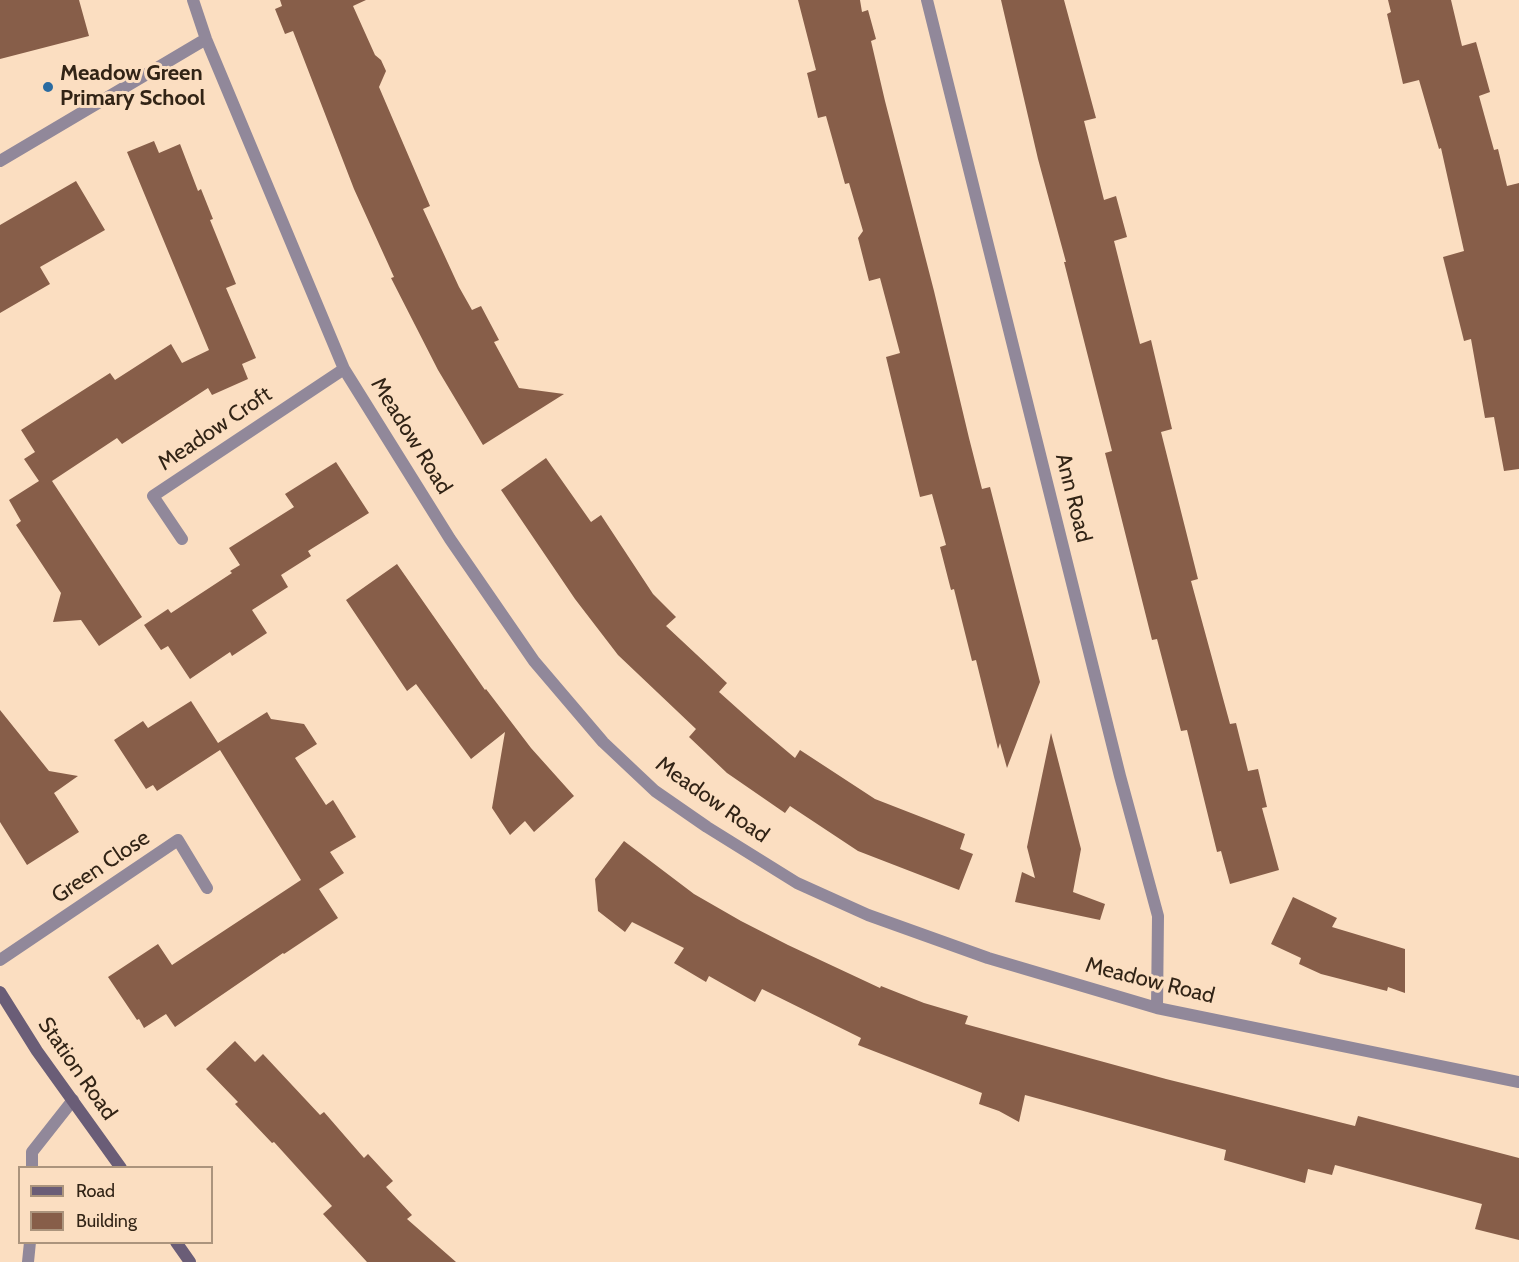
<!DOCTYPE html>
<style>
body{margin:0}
#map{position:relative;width:1519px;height:1262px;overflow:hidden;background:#fbdec1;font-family:Cabin,sans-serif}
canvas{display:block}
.legend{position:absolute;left:18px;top:1166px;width:195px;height:78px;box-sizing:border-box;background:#fbdec1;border:2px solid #ab947d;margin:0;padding:8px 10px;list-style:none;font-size:18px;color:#322416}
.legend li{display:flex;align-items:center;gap:12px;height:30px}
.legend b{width:30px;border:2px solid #ab947d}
</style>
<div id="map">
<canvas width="1519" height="1262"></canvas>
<ul class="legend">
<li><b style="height:8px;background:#6a5d77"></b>Road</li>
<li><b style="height:16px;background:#875e49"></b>Building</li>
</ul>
</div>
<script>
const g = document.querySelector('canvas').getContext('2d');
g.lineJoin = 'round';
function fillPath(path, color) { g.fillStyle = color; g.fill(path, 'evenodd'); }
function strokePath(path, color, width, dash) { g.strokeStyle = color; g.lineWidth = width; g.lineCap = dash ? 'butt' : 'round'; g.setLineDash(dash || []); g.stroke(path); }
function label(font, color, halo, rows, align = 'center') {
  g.font = font + ' Cabin,sans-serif'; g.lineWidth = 6; g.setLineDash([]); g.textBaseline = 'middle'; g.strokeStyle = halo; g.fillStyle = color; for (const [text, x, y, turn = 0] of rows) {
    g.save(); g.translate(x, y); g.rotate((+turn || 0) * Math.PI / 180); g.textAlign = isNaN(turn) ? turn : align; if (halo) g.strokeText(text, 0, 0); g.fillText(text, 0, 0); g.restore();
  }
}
fillPath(new Path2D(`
 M 0,0 L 79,0 L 89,36 L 0,59 Z
 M 280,0 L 366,0 L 353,6 L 375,55 L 381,60 L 386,71 L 379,87 L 430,206 L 423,209 L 459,287 L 472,310 L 481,306 L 499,340 L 494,342 L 519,388 L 564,394 L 483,445 L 438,370 L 391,278 L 394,277 L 354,189 L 293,31 L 285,34 L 275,9 L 282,6 Z
 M 798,0 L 860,0 L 862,12 L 868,10 L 876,39 L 871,41 L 885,101 L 934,291 L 969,438 L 982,489 L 990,487 L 1040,682 L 1007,768 L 1000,743 L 998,749 L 976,660 L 972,661 L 954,589 L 951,590 L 940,547 L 946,545 L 932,494 L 920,497 L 886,357 L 900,353 L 880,278 L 869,281 L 858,238 L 863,231 L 849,183 L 845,184 L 826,116 L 818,118 L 807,73 L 816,70 Z
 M 1001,0 L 1064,0 L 1096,118 L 1084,121 L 1104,200 L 1116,196 L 1127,237 L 1114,241 L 1140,344 L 1151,340 L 1172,429 L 1161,432 L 1198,579 L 1191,581 L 1230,724 L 1236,723 L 1248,771 L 1258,769 L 1267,807 L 1262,808 L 1279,870 L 1230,884 L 1221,851 L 1217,852 L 1187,730 L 1181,731 L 1157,639 L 1152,640 L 1105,453 L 1112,451 L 1064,262 L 1066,262 L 1038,159 Z
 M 1388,0 L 1451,0 L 1462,46 L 1476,42 L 1490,92 L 1479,96 L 1494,150 L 1498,149 L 1507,186 L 1519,183 L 1519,469 L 1504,471 L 1494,417 L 1485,418 L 1471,339 L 1464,341 L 1443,257 L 1464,251 L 1441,148 L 1439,149 L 1419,80 L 1403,84 L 1387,14 L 1391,12 Z
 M 154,141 L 159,153 L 180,144 L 198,191 L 201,189 L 213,219 L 210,220 L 236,284 L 226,288 L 256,358 L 242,364 L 248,379 L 212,395 L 208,388 L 122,444 L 117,438 L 52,481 L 142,617 L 99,646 L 81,620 L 53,622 L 61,593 L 16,525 L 21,521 L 9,500 L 39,481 L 24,459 L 35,452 L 21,430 L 110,373 L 115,380 L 171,344 L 182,363 L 209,350 L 127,152 Z
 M 76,181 L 105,230 L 40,267 L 50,284 L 0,313 L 0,225 Z
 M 546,458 L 591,522 L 601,515 L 653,594 L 676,617 L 666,626 L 727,683 L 719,692 L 757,726 L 795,758 L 800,750 L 875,799 L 965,834 L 960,849 L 973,854 L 959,890 L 858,851 L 790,806 L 785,813 L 727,773 L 689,737 L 696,729 L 618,655 L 575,599 L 501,490 Z
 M 336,462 L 369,513 L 308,551 L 311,556 L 281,575 L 288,587 L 252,610 L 267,633 L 232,656 L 230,652 L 190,679 L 168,646 L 161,650 L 144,625 L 168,609 L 171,613 L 232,573 L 230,571 L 240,565 L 229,548 L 294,507 L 285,494 Z
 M 397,564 L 485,690 L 486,689 L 531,748 L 574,796 L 534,832 L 525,821 L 510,835 L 492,808 L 505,732 L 471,759 L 416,684 L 407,691 L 346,600 Z
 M 191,701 L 218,743 L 267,712 L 271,719 L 304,724 L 317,744 L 295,758 L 326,805 L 333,800 L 356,837 L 330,852 L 344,873 L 319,889 L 338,918 L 284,954 L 283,953 L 175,1027 L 166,1014 L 144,1028 L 139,1019 L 137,1020 L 108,977 L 158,944 L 172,965 L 301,880 L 220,750 L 157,791 L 153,785 L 146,789 L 114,740 L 143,721 L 148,728 Z
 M 0,710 L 49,771 L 78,776 L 54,793 L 79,832 L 27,865 L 0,822 Z
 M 1051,733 L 1081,849 L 1073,892 L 1105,904 L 1100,920 L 1015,902 L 1022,872 L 1035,878 L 1027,847 Z
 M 624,841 L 694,894 L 741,921 L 788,945 L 880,988 L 881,986 L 924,1003 L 968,1016 L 965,1024 L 1166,1079 L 1355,1126 L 1358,1116 L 1519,1158 L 1519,1240 L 1475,1229 L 1482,1204 L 1335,1165 L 1332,1175 L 1308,1169 L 1305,1183 L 1224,1160 L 1226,1150 L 1025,1095 L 1019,1122 L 999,1111 L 979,1104 L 982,1093 L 858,1045 L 861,1038 L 762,989 L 755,1002 L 709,976 L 706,982 L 674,963 L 684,948 L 632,922 L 625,932 L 598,911 L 595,879 Z
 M 1293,897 L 1337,918 L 1332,927 L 1405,949 L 1405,993 L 1388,987 L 1387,991 L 1321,974 L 1299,964 L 1301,958 L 1271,944 Z
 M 235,1041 L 255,1062 L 263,1054 L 320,1115 L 324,1112 L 364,1158 L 368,1154 L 393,1181 L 386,1187 L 412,1215 L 407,1219 L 456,1262 L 367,1262 L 323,1214 L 332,1206 L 274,1142 L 272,1143 L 235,1104 L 238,1102 L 206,1069 Z`), '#875e49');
strokePath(new Path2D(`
 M 32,1168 L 32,1152 L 73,1100
 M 28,1262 L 30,1242`), '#91889a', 12);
strokePath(new Path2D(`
 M 193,0 L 206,39 L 344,369 L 450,539 L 534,661 L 603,742 L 655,791 L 707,827 L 797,883 L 868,915 L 988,958 L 1157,1008 L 1519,1082
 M 927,0 L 1120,776 L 1158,916 L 1157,1008
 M 0,161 L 206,39
 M 182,539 L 153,496 L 344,369
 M 0,960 L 178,840 L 207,888`), '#91889a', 12);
strokePath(new Path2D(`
 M 0,992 L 37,1051 L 121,1168
 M 176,1242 L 190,1262`), '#6a5d77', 12);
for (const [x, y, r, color] of [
 [48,87,6,"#2a6ba1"]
]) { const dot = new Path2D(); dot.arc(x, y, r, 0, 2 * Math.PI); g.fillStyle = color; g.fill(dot); strokePath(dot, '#fbdec1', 2); }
label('bold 22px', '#322416', '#fbdec1', [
 ["Meadow Green",60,74],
 ["Primary School",60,99]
], 'left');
label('22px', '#322416', '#fbdec1', [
 ["Meadow Croft",215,429,-34],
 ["Meadow Road",411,436,58],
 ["Ann Road",1073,498,76],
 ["Meadow Road",712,800,35],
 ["Green Close",101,867,-34],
 ["Meadow Road",1150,981,14],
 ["Station Road",77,1069,55]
]);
</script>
